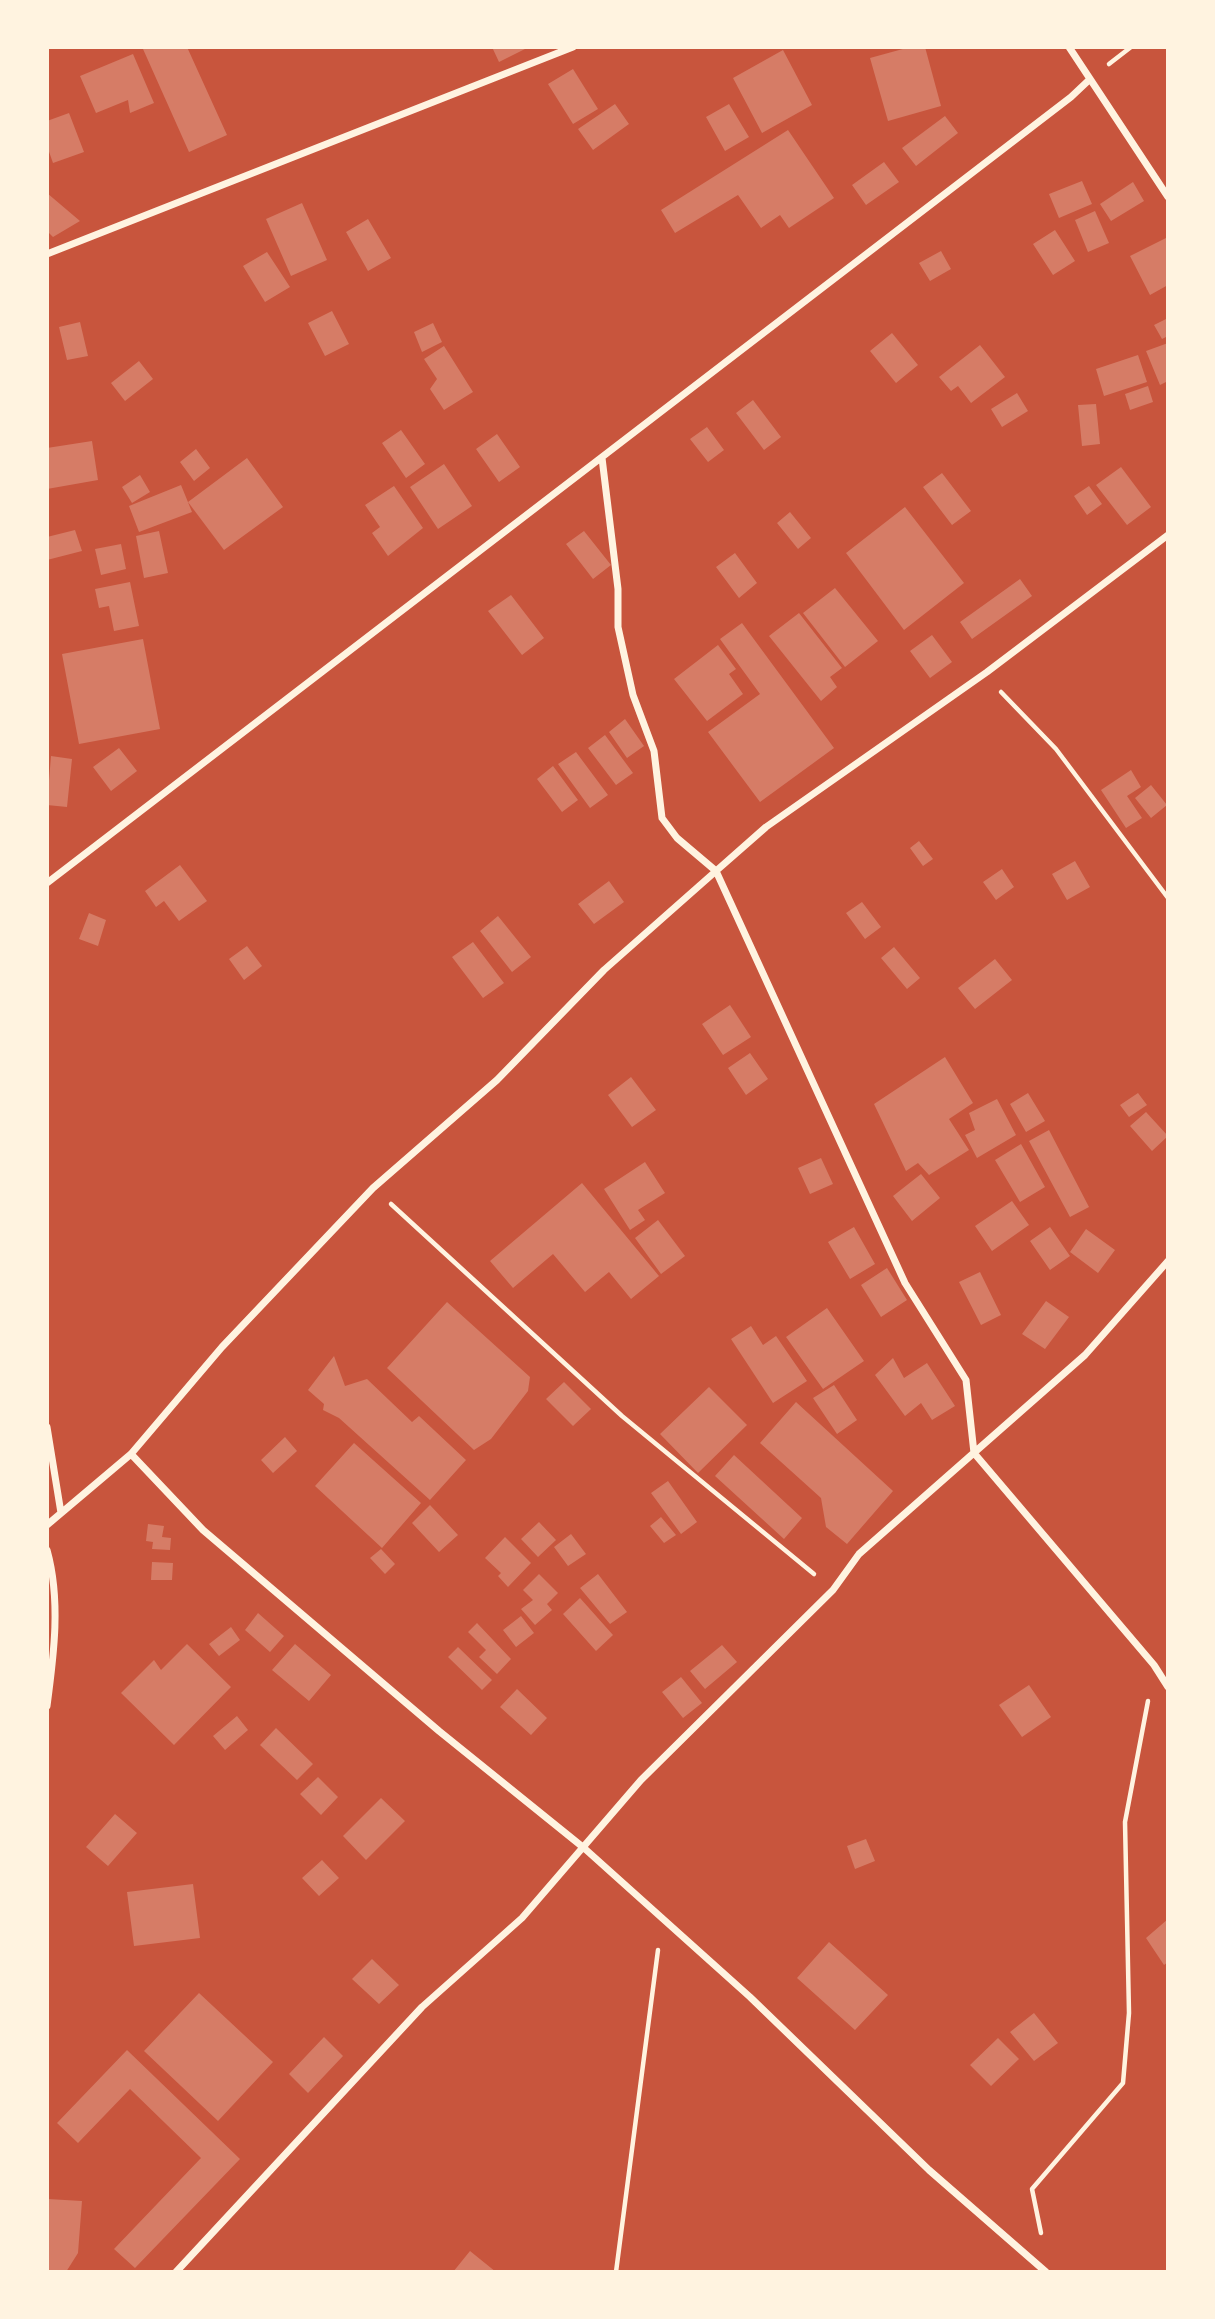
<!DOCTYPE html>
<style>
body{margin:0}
#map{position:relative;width:1215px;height:2319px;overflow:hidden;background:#c8553d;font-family:"Sofia Sans Condensed",sans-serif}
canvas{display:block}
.frame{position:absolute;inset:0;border:49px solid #fff3e0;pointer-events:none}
</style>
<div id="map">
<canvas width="1215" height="2319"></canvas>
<div class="frame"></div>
</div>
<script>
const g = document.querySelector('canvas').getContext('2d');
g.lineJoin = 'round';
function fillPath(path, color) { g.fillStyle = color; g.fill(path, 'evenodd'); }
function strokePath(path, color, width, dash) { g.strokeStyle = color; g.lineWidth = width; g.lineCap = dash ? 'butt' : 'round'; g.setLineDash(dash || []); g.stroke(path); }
fillPath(new Path2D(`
 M 148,47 L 187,47 L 227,135 L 189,152 L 143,49 Z
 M 492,47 L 529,47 L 499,62 Z
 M 910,47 L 925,47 L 941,106 L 888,121 L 870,58 Z
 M 783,50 L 812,105 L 762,133 L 733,78 Z
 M 133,54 L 154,103 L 130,113 L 128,100 L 96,113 L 80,76 Z
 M 573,69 L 598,109 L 573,124 L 548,84 Z
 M 615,104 L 629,124 L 593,150 L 578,129 Z
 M 729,104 L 749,137 L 725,151 L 706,117 Z
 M 69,113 L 84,152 L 53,163 L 47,146 L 47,121 Z
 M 945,116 L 958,133 L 916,166 L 902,148 Z
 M 788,130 L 834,198 L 789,228 L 780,215 L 761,228 L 738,195 L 675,233 L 661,210 Z
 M 884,162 L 899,182 L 866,205 L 852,185 Z
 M 1082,181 L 1092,204 L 1059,218 L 1049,194 Z
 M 1133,182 L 1144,201 L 1111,221 L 1100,204 Z
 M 47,193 L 80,221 L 53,237 L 47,231 Z
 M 302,203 L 327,260 L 291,276 L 266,219 Z
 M 1095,211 L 1109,243 L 1088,252 L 1075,220 Z
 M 368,219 L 391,258 L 368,271 L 346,232 Z
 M 1055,230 L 1075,261 L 1053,275 L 1033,244 Z
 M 1168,237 L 1168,285 L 1150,295 L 1130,256 Z
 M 941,251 L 951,269 L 930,281 L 919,263 Z
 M 267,252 L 290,287 L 265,302 L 243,266 Z
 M 332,311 L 349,344 L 325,356 L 308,323 Z
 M 1168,318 L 1168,336 L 1162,339 L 1154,325 Z
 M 80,322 L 88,356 L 67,360 L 59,327 Z
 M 433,323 L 442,342 L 422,352 L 414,332 Z
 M 892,333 L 918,365 L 896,383 L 870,351 Z
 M 1168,343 L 1168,381 L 1160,385 L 1146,351 Z
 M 980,345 L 1005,377 L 971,403 L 958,386 L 951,391 L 939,377 Z
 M 444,346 L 473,392 L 444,410 L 430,389 L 437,379 L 424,359 Z
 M 1138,355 L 1147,382 L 1104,396 L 1096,369 Z
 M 139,361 L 153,379 L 125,401 L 111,383 Z
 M 1148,386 L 1153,402 L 1130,410 L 1125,394 Z
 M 1017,393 L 1028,411 L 1002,427 L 991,409 Z
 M 753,400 L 781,437 L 764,450 L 736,413 Z
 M 1096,404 L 1100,444 L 1082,446 L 1078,405 Z
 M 707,427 L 724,450 L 708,462 L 690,439 Z
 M 401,430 L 425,464 L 406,478 L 382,443 Z
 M 497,434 L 520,467 L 499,482 L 476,449 Z
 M 92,441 L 98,480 L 47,489 L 47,448 Z
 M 196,449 L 210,468 L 194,481 L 180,462 Z
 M 247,458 L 283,507 L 224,550 L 188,502 Z
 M 444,464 L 472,506 L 438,529 L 410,487 Z
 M 1121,467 L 1151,507 L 1127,525 L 1096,485 Z
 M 942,473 L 971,511 L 952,525 L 923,487 Z
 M 140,475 L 150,492 L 132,503 L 122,487 Z
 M 181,485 L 192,512 L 139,532 L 129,506 Z
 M 394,486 L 423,528 L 388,556 L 372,533 L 380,527 L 365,505 Z
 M 1089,486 L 1102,504 L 1087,515 L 1074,496 Z
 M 905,507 L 964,583 L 904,630 L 846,553 Z
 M 790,512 L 811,538 L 798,549 L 777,523 Z
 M 75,530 L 82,551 L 47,560 L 47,537 Z
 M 159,531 L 168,573 L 144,578 L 136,536 Z
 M 584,531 L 611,565 L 593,579 L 566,544 Z
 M 121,544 L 126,569 L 101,575 L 95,549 Z
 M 735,553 L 757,583 L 739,598 L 716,567 Z
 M 1020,579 L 1032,596 L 972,639 L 960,622 Z
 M 130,582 L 139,626 L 114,631 L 109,606 L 99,608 L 95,589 Z
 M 835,588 L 878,641 L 845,667 L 803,613 Z
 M 511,595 L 544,638 L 522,655 L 488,611 Z
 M 799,613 L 842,668 L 830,677 L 837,687 L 821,701 L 769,636 Z
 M 742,623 L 834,748 L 760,802 L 708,732 L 760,694 L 720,639 Z
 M 932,635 L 952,662 L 930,678 L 910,651 Z
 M 143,639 L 160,729 L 79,744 L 62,654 Z
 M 718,645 L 736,669 L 729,674 L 743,694 L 707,721 L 674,679 Z
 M 625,719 L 644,746 L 627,758 L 609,732 Z
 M 605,735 L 633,773 L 616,785 L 588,748 Z
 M 119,748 L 137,771 L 111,791 L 93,767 Z
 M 576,752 L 608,795 L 590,808 L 558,764 Z
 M 51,756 L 72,759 L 67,807 L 47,805 Z
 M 553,766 L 578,800 L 562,812 L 537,779 Z
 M 1131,770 L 1141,787 L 1127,796 L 1142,818 L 1126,828 L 1101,790 Z
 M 1151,785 L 1167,805 L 1151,818 L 1135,798 Z
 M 919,841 L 933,859 L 923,866 L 910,848 Z
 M 1075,861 L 1090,887 L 1067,900 L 1052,874 Z
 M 180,865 L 207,901 L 179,921 L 164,901 L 156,907 L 145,891 Z
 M 1002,869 L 1014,887 L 996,900 L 983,882 Z
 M 609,881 L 624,902 L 594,924 L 578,904 Z
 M 862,902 L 881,927 L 865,939 L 846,913 Z
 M 89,913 L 106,920 L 98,946 L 79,939 Z
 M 498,916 L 531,957 L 512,972 L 480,931 Z
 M 473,942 L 504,983 L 483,998 L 452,957 Z
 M 247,946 L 262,966 L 244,980 L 229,959 Z
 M 894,947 L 920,978 L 907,989 L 881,958 Z
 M 995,959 L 1012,980 L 975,1009 L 958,988 Z
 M 730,1005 L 751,1037 L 723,1055 L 702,1024 Z
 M 750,1053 L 768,1079 L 746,1095 L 728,1068 Z
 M 945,1057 L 973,1103 L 949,1119 L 969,1150 L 929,1175 L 918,1163 L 906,1171 L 874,1104 Z
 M 631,1077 L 656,1110 L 632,1127 L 608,1095 Z
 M 1028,1093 L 1045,1121 L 1026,1132 L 1010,1104 Z
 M 1138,1093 L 1147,1105 L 1129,1117 L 1120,1105 Z
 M 997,1099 L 1016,1135 L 977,1158 L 965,1135 L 975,1130 L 969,1113 Z
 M 1146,1112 L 1168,1136 L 1152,1151 L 1130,1126 Z
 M 1049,1130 L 1089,1207 L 1070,1217 L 1029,1141 Z
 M 1021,1144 L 1045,1187 L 1020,1202 L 995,1160 Z
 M 821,1158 L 833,1184 L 810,1194 L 798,1168 Z
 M 645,1162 L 665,1193 L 638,1210 L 645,1220 L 630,1230 L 604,1189 Z
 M 921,1174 L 940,1198 L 912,1221 L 893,1196 Z
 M 582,1183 L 659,1276 L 631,1299 L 609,1272 L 585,1292 L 553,1254 L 513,1288 L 490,1261 Z
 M 1012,1201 L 1029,1225 L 992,1251 L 975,1226 Z
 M 658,1220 L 685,1256 L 661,1274 L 635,1238 Z
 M 854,1227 L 875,1264 L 850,1279 L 828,1242 Z
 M 1050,1227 L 1070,1256 L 1050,1270 L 1030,1241 Z
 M 1086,1229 L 1115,1250 L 1098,1273 L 1070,1252 Z
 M 887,1268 L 907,1300 L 881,1317 L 861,1285 Z
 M 980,1272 L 1001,1315 L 981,1325 L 959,1282 Z
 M 1046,1301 L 1069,1317 L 1045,1349 L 1022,1334 Z
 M 447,1302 L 530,1377 L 528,1391 L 491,1439 L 474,1450 L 387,1368 Z
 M 827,1308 L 864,1361 L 823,1389 L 786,1337 Z
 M 751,1326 L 763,1345 L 776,1336 L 807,1381 L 773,1403 L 731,1339 Z
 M 334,1356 L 345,1386 L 367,1379 L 412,1422 L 419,1416 L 466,1460 L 430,1500 L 339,1418 L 323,1410 L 324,1404 L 308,1390 Z
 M 893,1358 L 904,1378 L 927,1363 L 955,1406 L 932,1420 L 921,1403 L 905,1416 L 875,1375 Z
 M 564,1382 L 591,1409 L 573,1426 L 546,1399 Z
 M 834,1385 L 857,1420 L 837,1434 L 813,1398 Z
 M 709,1387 L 747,1425 L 698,1473 L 660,1434 Z
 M 796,1402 L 893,1491 L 847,1544 L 826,1527 L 821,1498 L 760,1443 Z
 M 285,1437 L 297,1451 L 273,1473 L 261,1460 Z
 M 354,1443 L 421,1503 L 382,1548 L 315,1486 Z
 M 734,1455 L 802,1518 L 784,1539 L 715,1476 Z
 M 668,1481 L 697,1522 L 681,1534 L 651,1493 Z
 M 430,1505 L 458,1535 L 439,1552 L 412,1523 Z
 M 661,1517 L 676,1535 L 664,1543 L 650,1526 Z
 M 539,1522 L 556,1540 L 538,1557 L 521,1539 Z
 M 148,1524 L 164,1526 L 162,1537 L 171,1538 L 170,1550 L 152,1549 L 153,1542 L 146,1541 Z
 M 571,1534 L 586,1554 L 568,1566 L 554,1547 Z
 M 505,1537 L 531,1563 L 508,1587 L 498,1576 L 501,1573 L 485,1558 Z
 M 381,1549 L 395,1564 L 385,1574 L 370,1558 Z
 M 152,1562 L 173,1563 L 172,1580 L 151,1580 Z
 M 539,1574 L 558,1593 L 547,1604 L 552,1610 L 535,1625 L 521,1609 L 533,1600 L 523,1590 Z
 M 598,1574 L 627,1612 L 610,1624 L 580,1588 Z
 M 580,1598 L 613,1635 L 596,1651 L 563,1614 Z
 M 258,1613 L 284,1636 L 270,1652 L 245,1630 Z
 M 521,1616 L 534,1633 L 516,1647 L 503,1630 Z
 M 477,1623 L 511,1659 L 497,1674 L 479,1657 L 486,1650 L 468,1632 Z
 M 231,1627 L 240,1640 L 219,1656 L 209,1644 Z
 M 187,1644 L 231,1687 L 174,1745 L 121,1693 L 154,1660 L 161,1670 Z
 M 295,1644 L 331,1675 L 309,1701 L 272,1670 Z
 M 722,1645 L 737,1662 L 705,1689 L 690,1671 Z
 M 458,1647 L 492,1680 L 482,1690 L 448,1657 Z
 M 681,1677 L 702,1703 L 683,1718 L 662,1692 Z
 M 1029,1685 L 1051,1717 L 1022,1737 L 999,1705 Z
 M 517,1689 L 547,1718 L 531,1735 L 500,1707 Z
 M 237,1716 L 248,1730 L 225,1750 L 213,1736 Z
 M 276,1728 L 313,1764 L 297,1780 L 260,1745 Z
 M 318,1777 L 338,1797 L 321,1815 L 300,1794 Z
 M 381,1798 L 405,1821 L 366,1860 L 343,1836 Z
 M 115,1814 L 137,1833 L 108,1866 L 86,1847 Z
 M 866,1839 L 875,1861 L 855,1869 L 847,1846 Z
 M 322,1860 L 339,1878 L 319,1896 L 302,1878 Z
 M 193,1884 L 200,1938 L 134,1946 L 127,1892 Z
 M 1168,1919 L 1168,1962 L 1164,1965 L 1146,1938 Z
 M 829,1942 L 888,1995 L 855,2030 L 797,1978 Z
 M 372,1959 L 399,1985 L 379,2004 L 352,1979 Z
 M 199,1993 L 273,2062 L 218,2121 L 144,2051 Z
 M 1034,2013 L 1058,2043 L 1034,2061 L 1010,2032 Z
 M 324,2037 L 343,2056 L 308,2093 L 289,2074 Z
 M 998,2038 L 1019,2059 L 991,2086 L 970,2065 Z
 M 127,2050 L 240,2159 L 135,2268 L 114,2249 L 201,2158 L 130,2089 L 78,2143 L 57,2123 Z
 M 48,2199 L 82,2201 L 78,2253 L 66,2272 L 47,2272 Z
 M 470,2251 L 496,2272 L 453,2272 Z`), '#d67c66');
strokePath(new Path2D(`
 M 1109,64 L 1131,47
 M 1001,692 L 1056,749 L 1168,898
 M 391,1204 L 622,1416 L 814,1574
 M 1041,2233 L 1032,2189 L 1123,2083 L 1129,2013 L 1125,1822 L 1148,1701
 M 616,2272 L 658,1950`), '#fff3e0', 4.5);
strokePath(new Path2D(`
 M 1069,47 L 1168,197
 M 47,254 L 573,47
 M 602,458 L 618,589 L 618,627 L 633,695 L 654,751 L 662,818 L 677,838 L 716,871 L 905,1283 L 966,1380 L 974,1453 L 1154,1665 L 1168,1687
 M 47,883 L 1071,97 L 1089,80
 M 47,1427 L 61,1513
 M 131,1454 L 203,1530 L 439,1731 L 584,1848 L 750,1997 L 929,2170 L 1046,2272
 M 47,1525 L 131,1454 L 222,1347 L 373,1188 L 497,1080 L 604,970 L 716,871 L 766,827 L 987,672 L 1168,535
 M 47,1550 C 61,1600 54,1654 47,1706
 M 176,2272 L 422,2007 L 522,1918 L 641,1780 L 833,1590 L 859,1554 L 1085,1355 L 1168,1261`), '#fff3e0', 7);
</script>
